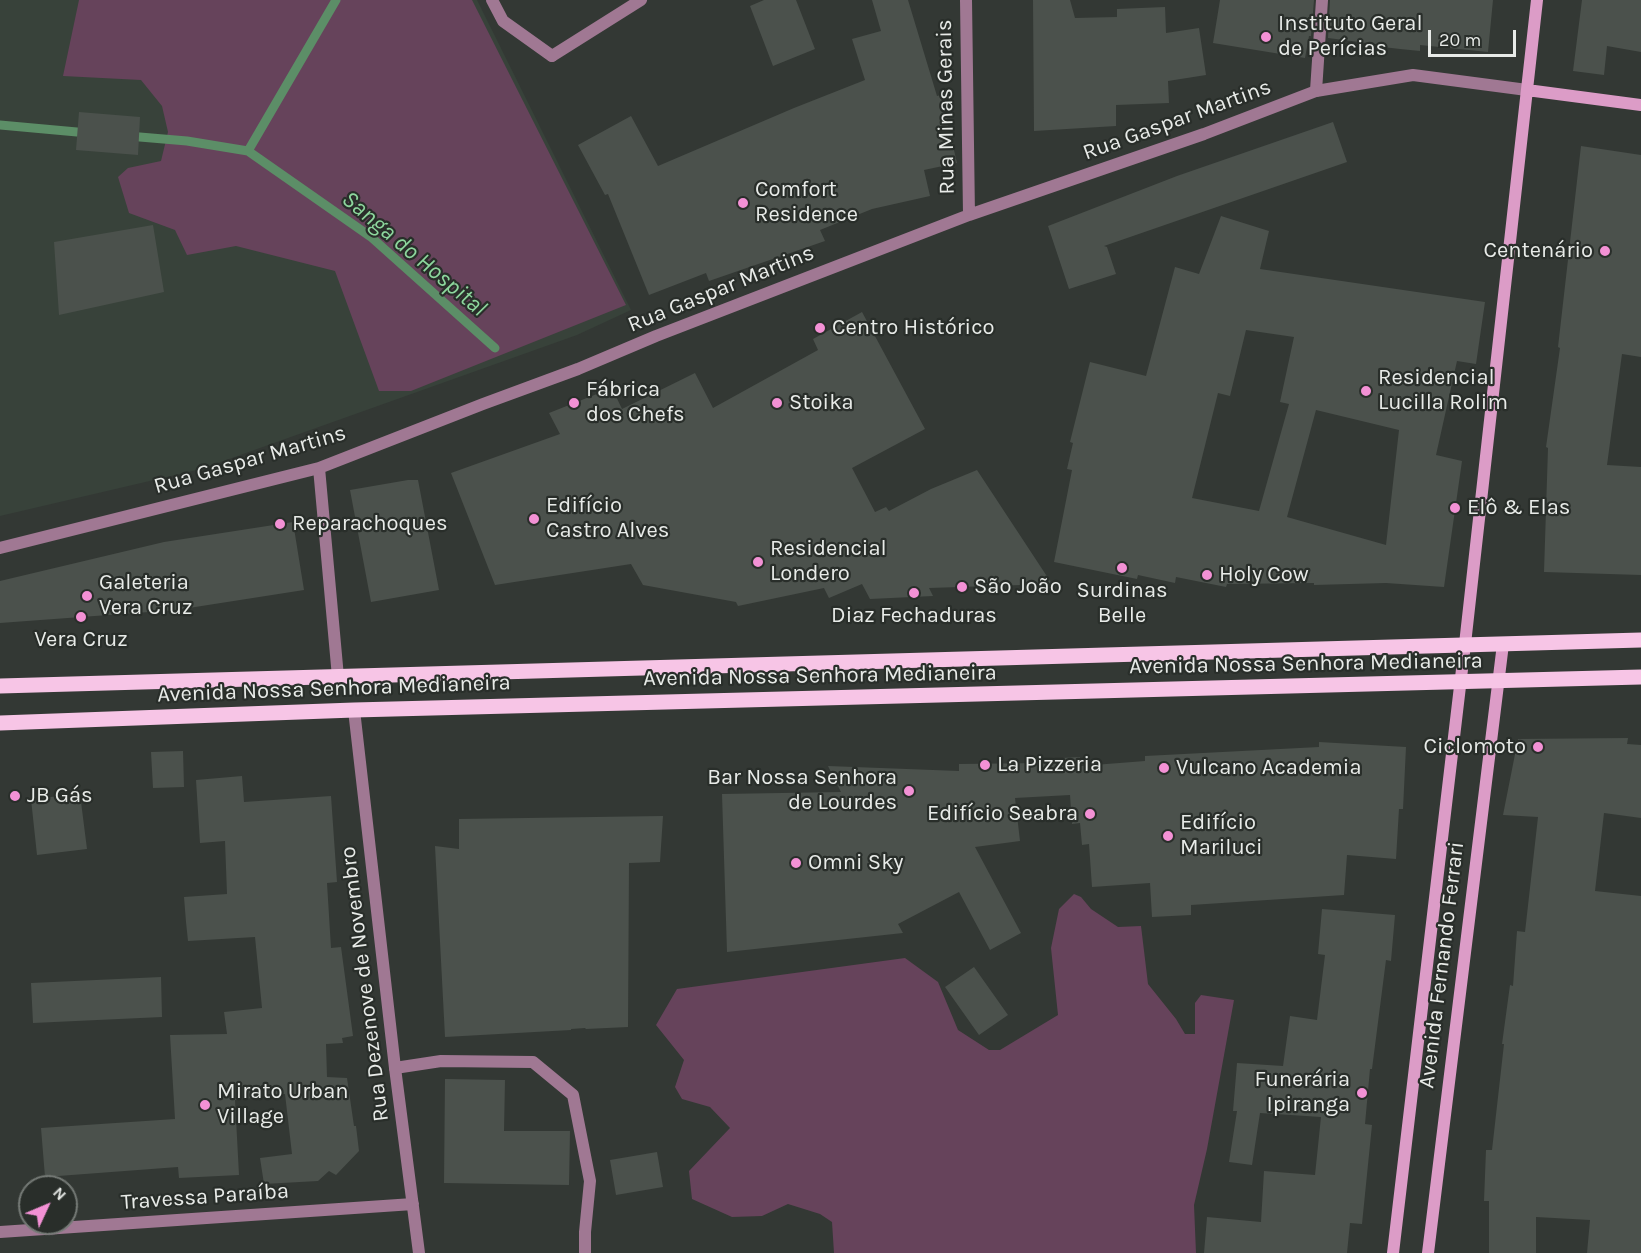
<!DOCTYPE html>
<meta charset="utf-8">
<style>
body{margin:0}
#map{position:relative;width:1641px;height:1253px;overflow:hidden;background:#333834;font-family:Karla,sans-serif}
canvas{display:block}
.north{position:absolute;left:18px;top:1175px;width:60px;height:60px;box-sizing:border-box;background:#292e2a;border:2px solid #757a76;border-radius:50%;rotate:46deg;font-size:16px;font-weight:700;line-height:24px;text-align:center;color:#e8ebe8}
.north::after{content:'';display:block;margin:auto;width:21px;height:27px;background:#f391d5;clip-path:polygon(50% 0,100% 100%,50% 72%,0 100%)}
.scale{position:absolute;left:1428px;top:30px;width:88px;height:27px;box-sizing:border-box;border:3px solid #e8ebe8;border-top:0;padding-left:8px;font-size:18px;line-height:21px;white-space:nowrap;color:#e8ebe8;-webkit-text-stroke:4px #292e2a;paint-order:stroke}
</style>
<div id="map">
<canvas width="1641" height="1253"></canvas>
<div class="north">N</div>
<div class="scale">20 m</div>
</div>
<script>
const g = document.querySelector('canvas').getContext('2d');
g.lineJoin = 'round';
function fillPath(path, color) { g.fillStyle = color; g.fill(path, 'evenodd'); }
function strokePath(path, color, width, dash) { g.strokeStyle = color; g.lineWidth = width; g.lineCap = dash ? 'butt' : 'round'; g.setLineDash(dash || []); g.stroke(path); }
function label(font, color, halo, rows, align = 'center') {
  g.font = font + ' Karla,sans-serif'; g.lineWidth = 4.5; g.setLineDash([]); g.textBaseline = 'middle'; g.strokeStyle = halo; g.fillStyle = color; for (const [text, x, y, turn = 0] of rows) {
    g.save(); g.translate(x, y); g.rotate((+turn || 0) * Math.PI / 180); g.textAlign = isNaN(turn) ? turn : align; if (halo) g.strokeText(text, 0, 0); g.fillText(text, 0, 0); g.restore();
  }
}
fillPath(new Path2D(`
 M 0,0 L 477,0 L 631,310 L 577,335 L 201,469 L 0,516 Z`), '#38423a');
fillPath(new Path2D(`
 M 79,0 L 472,0 L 626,305 L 411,391 L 379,391 L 335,271 L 236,246 L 187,255 L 175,230 L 129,213 L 118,177 L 128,168 L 161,161 L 168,132 L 162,106 L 141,80 L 63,76 Z
 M 1074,894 L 1081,897 L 1091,909 L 1118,927 L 1141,926 L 1148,984 L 1176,1019 L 1185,1034 L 1195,1034 L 1195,1003 L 1201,995 L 1234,1000 L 1207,1149 L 1194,1205 L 1196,1253 L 834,1253 L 832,1222 L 820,1214 L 788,1204 L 762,1216 L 732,1217 L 692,1199 L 689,1171 L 730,1128 L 710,1107 L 682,1099 L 675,1087 L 684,1060 L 656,1025 L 677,989 L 905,958 L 938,982 L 958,1030 L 989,1050 L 1000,1050 L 1058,1015 L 1051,948 L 1059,909 Z`), '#66435b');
strokePath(new Path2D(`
 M 0,125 L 88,133
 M 128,136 L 187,141 L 248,151 L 336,0
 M 248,151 L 371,237 L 495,348`), '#5c8e67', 9);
fillPath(new Path2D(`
 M 764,0 L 796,0 L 815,49 L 773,66 L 750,6 Z
 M 872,0 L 908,0 L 937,96 L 941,95 L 957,163 L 924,170 L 930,196 L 872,209 L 820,230 L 825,241 L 709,281 L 706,273 L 649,295 L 608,194 L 605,195 L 578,145 L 631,116 L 658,166 L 794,108 L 865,80 L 852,39 L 881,31 Z
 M 1033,0 L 1070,0 L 1075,18 L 1117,17 L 1117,9 L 1165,7 L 1166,33 L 1199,28 L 1206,75 L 1168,81 L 1169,103 L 1116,105 L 1116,126 L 1034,131 Z
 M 1220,0 L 1314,0 L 1311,36 L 1309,36 L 1305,58 L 1213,43 Z
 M 1330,0 L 1493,0 L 1488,52 L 1420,45 L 1420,51 L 1400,49 L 1383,47 L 1383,45 L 1328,38 Z
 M 1582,0 L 1641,0 L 1641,52 L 1607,46 L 1604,75 L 1573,71 Z
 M 79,112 L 140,117 L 138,155 L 76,150 Z
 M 1333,122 L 1347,162 L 1104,246 L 1107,247 L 1116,274 L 1069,289 L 1048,226 L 1177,176 Z
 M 1581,146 L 1641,155 L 1641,357 L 1622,354 L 1607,465 L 1641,467 L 1641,575 L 1544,572 L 1548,448 L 1546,447 L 1560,348 L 1558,347 Z
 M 1221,216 L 1269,231 L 1260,269 L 1485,302 L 1476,364 L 1457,361 L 1436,455 L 1462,461 L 1444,587 L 1386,583 L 1314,585 L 1314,583 L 1227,584 L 1226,587 L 1176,577 L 1175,583 L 1138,575 L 1137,579 L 1054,562 L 1072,470 L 1067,469 L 1073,443 L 1070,442 L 1090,362 L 1146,376 L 1175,267 L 1199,274 ZM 1246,330 L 1294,337 L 1280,402 L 1289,404 L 1259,511 L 1192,498 L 1218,393 L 1230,396 ZM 1316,410 L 1399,430 L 1386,545 L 1287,517 Z
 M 153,225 L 164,292 L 59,315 L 54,242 Z
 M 862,312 L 925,429 L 852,468 L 875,512 L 886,507 L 889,511 L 931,489 L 977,470 L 1052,584 L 929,588 L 933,596 L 870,599 L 862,584 L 829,598 L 824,588 L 738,606 L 736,602 L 643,585 L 631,564 L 495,585 L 451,473 L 560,434 L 549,413 L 612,388 L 622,409 L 695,373 L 713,408 L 818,350 L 813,339 Z
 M 408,480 L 418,480 L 439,590 L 371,602 L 350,490 Z
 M 293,522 L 304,590 L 176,610 L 0,623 L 0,581 L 164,542 Z
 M 1628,738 L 1627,744 L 1641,745 L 1641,818 L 1604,813 L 1595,891 L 1641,896 L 1641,1253 L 1587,1253 L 1590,1220 L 1536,1217 L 1536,1253 L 1489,1253 L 1489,1201 L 1484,1201 L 1486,1150 L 1492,1150 L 1504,1044 L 1502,1044 L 1510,985 L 1513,986 L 1517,931 L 1525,932 L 1538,817 L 1503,815 L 1518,739 Z
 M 1319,742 L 1406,747 L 1403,809 L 1399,809 L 1396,859 L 1347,855 L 1344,895 L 1191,905 L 1191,915 L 1152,917 L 1150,883 L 1092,887 L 1089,844 L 1082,845 L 1080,823 L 1072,824 L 1070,795 L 1015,798 L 1020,841 L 975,847 L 1021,933 L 990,950 L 959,892 L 898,924 L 903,933 L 727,952 L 722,794 L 841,792 L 828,766 L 959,771 L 959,764 L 1045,763 L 1045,759 L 1080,757 L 1081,766 L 1145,761 L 1145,756 L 1319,747 Z
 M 183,751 L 184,787 L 153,788 L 151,752 Z
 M 242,776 L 244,802 L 331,796 L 337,882 L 327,883 L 331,948 L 341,947 L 353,1036 L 342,1038 L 343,1043 L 326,1044 L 327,1077 L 347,1078 L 354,1126 L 356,1126 L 359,1151 L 336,1175 L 329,1171 L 318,1181 L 264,1184 L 260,1158 L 292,1154 L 285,1094 L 235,1100 L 239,1175 L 179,1178 L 178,1167 L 45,1177 L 41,1128 L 175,1119 L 170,1035 L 227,1034 L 224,1012 L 262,1008 L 255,937 L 188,941 L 186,922 L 184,897 L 227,894 L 225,841 L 200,843 L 196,780 Z
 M 80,794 L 87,849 L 37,855 L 31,799 Z
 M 663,816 L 660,862 L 629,863 L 628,1027 L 586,1029 L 585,1028 L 571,1029 L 571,1030 L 445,1037 L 435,846 L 459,849 L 459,819 Z
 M 1322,909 L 1395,915 L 1391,961 L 1386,960 L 1372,1069 L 1370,1069 L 1365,1124 L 1372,1125 L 1362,1224 L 1350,1223 L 1347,1253 L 1204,1253 L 1207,1217 L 1261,1222 L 1264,1171 L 1315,1175 L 1321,1117 L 1260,1113 L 1252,1165 L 1229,1162 L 1237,1111 L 1233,1111 L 1237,1063 L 1283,1066 L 1290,1016 L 1317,1020 L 1325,955 L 1318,954 Z
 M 974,967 L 1008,1015 L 979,1035 L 945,987 Z
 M 161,977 L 162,1017 L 33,1023 L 31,983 Z
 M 445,1079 L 505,1080 L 504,1131 L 570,1131 L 569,1185 L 444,1183 Z
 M 657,1152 L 663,1187 L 616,1195 L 610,1160 Z`), '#4b514c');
strokePath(new Path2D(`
 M 492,0 L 503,21 L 552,56
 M 1316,91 L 1322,0
 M 395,1068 L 441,1061 L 533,1062 L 573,1095 L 590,1181 L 585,1232 L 585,1253`), '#a07893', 12);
strokePath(new Path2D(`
 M 966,0 L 969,215
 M 552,56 L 641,0
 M 319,468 L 338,677
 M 0,548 L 319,468 L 483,404 L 578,369 L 656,336 L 969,215 L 1204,134 L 1316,91 L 1413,75 L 1527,90
 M 354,710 L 395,1068 L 419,1253
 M 0,1232 L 413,1204`), '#a07893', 12);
strokePath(new Path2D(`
 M 1527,90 L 1641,105
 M 1393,1253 L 1465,644 L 1537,0
 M 1428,1253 L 1503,644`), '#dc9cc7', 12);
strokePath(new Path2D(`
 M 0,686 L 1641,640
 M 0,723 L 354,710 L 1641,677`), '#f7c5e6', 15);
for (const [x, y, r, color] of [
 [1266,37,6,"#f391d5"],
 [743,203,6,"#f391d5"],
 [1605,251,6,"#f391d5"],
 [820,328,6,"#f391d5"],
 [1366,391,6,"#f391d5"],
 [574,403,6,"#f391d5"],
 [777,403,6,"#f391d5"],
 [1455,508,6,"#f391d5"],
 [534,519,6,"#f391d5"],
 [280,524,6,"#f391d5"],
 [758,562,6,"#f391d5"],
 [1122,568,6,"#f391d5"],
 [1207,575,6,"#f391d5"],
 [962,587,6,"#f391d5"],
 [914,593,6,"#f391d5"],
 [87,596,6,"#f391d5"],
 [81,617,6,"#f391d5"],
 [1538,747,6,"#f391d5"],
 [985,765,6,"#f391d5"],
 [1164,768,6,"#f391d5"],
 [909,791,6,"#f391d5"],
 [15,796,6,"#f391d5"],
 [1090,814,6,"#f391d5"],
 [1168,836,6,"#f391d5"],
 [796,863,6,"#f391d5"],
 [1362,1093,6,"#f391d5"],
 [205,1105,6,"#f391d5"]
]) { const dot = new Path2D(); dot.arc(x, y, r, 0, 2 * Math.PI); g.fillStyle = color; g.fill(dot); strokePath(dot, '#292e2a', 2); }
label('22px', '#e8ebe8', '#292e2a', [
 ["Instituto Geral",1278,24],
 ["de Perícias",1278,49],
 ["Comfort",755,190],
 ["Residence",755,215],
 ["Centenário",1593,251,"right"],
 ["Centro Histórico",832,328],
 ["Residencial",1378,378],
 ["Lucilla Rolim",1378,403],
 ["Fábrica",586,390],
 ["dos Chefs",586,415],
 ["Stoika",789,403],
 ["Edifício",546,506],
 ["Castro Alves",546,531],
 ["Elô & Elas",1467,508],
 ["Reparachoques",292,524],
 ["Residencial",770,549],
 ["Londero",770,574],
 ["Holy Cow",1219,575],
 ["Galeteria",99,583],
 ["Vera Cruz",99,608],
 ["São João",974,587],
 ["Surdinas",1122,591,"center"],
 ["Belle",1122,616,"center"],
 ["Diaz Fechaduras",914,616,"center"],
 ["Vera Cruz",81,640,"center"],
 ["Ciclomoto",1526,747,"right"],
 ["La Pizzeria",997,765],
 ["Vulcano Academia",1176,768],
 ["Bar Nossa Senhora",897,778,"right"],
 ["de Lourdes",897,803,"right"],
 ["JB Gás",27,796],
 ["Edifício Seabra",1078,814,"right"],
 ["Edifício",1180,823],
 ["Mariluci",1180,848],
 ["Omni Sky",808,863],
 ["Funerária",1350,1080,"right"],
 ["Ipiranga",1350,1105,"right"],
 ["Mirato Urban",217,1092],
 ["Village",217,1117]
], 'left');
label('22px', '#e8ebe8', '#292e2a', [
 ["Rua Minas Gerais",946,107,-91],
 ["Rua Gaspar Martins",1177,120,-20],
 ["Rua Gaspar Martins",721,289,-22],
 ["Rua Gaspar Martins",250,460,-16],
 ["Avenida Nossa Senhora Medianeira",1306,664,-1],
 ["Avenida Nossa Senhora Medianeira",820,676,-1],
 ["Avenida Nossa Senhora Medianeira",334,689,-2],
 ["Avenida Fernando Ferrari",1442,965,-83],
 ["Rua Dezenove de Novembro",365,984,-97],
 ["Travessa Paraíba",205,1197,-4]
]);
label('italic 24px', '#8dd79d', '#292e2a', [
 ["Sanga do Hospital",414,254,40]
]);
</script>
